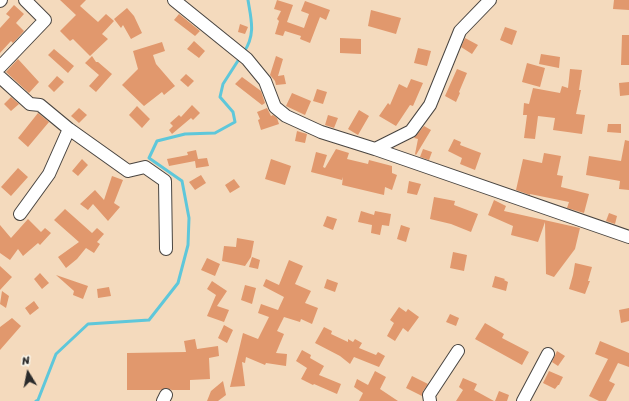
<!DOCTYPE html>
<style>
body{margin:0}
#map{position:relative;width:629px;height:401px;overflow:hidden;background:#f4dabd;font-family:Sriracha,sans-serif}
canvas{display:block}
.north{position:absolute;left:8px;top:353px;width:40px;height:40px;-webkit-text-stroke:3px #fbf7ec;paint-order:stroke;rotate:350deg;font-size:11px;font-weight:700;line-height:16px;text-align:center;color:#2b2b2b}
.north::after{content:'';display:block;margin:auto;width:14px;height:18px;background:#2b2b2b;clip-path:polygon(50% 0,100% 100%,50% 72%,0 100%)}
</style>
<div id="map">
<canvas width="629" height="401"></canvas>
<div class="north">N</div>
</div>
<script>
const g = document.querySelector('canvas').getContext('2d');
g.lineJoin = 'round';
function strokePath(path, color, width, dash) { g.strokeStyle = color; g.lineWidth = width; g.lineCap = dash ? 'butt' : 'round'; g.setLineDash(dash || []); g.stroke(path); }
function fillPath(path, color) { g.fillStyle = color; g.fill(path, 'evenodd'); }
strokePath(new Path2D(`
 M 244,52 C 256,34 251,19 248,0
 M 36,401 L 38,400 L 56,354 L 88,324 L 149,320 L 178,283 L 188,245 L 189,218 L 182,181 L 149,158 L 157,141 L 185,134 L 215,133 L 235,122 L 233,112 L 220,97 L 223,84 L 241,56`), '#5ec7da', 3);
fillPath(new Path2D(`
 M 60,0 L 86,0 L 80,6 L 98,22 L 106,14 L 114,21 L 102,34 L 108,39 L 90,56 L 73,39 L 70,41 L 60,31 L 76,15 Z
 M 277,0 L 293,5 L 287,22 L 304,28 L 309,14 L 301,11 L 305,1 L 330,10 L 326,20 L 320,17 L 310,43 L 300,39 L 301,36 L 285,31 L 283,36 L 275,34 L 279,21 L 277,19 L 281,11 L 274,9 Z
 M 614,0 L 629,0 L 629,10 L 613,9 Z
 M 14,5 L 24,14 L 16,23 L 24,31 L 13,43 L 11,41 L 0,53 L 0,28 L 10,17 L 6,14 Z
 M 127,8 L 134,16 L 142,33 L 131,39 L 123,25 L 121,28 L 114,19 Z
 M 371,10 L 401,18 L 396,34 L 368,26 Z
 M 179,14 L 200,31 L 195,36 L 174,20 Z
 M 240,24 L 248,27 L 245,34 L 238,32 Z
 M 505,27 L 517,31 L 512,45 L 500,40 Z
 M 622,35 L 629,35 L 629,65 L 621,65 Z
 M 340,38 L 361,39 L 361,54 L 340,53 Z
 M 465,38 L 478,45 L 472,54 L 461,47 Z
 M 194,41 L 205,51 L 199,58 L 187,49 Z
 M 162,42 L 165,51 L 153,55 L 156,64 L 175,86 L 164,95 L 162,92 L 144,106 L 122,85 L 138,69 L 133,51 Z
 M 418,48 L 431,51 L 427,66 L 414,63 Z
 M 54,49 L 74,66 L 68,73 L 48,55 Z
 M 541,54 L 560,57 L 559,68 L 539,64 Z
 M 92,56 L 96,62 L 98,62 L 112,74 L 96,92 L 89,86 L 99,75 L 85,63 Z
 M 276,56 L 283,59 L 278,76 L 284,75 L 286,84 L 276,85 L 275,81 L 270,75 Z
 M 18,59 L 39,82 L 29,93 L 6,72 Z
 M 527,63 L 545,68 L 540,87 L 522,82 Z
 M 457,69 L 467,73 L 459,92 L 460,93 L 456,102 L 445,96 Z
 M 570,69 L 582,70 L 579,90 L 581,90 L 576,114 L 585,115 L 582,134 L 553,130 L 555,118 L 538,116 L 535,139 L 524,138 L 527,115 L 523,115 L 524,103 L 529,104 L 533,88 L 560,93 L 562,86 L 568,88 Z
 M 186,74 L 194,81 L 188,87 L 180,80 Z
 M 57,76 L 64,82 L 54,92 L 48,86 Z
 M 242,77 L 261,91 L 265,103 L 262,105 L 235,84 Z
 M 411,79 L 423,83 L 413,106 L 410,105 L 396,126 L 379,116 L 388,103 L 390,105 L 399,84 L 407,88 Z
 M 629,82 L 629,95 L 620,96 L 619,83 Z
 M 317,89 L 327,92 L 323,104 L 313,101 Z
 M 292,93 L 311,101 L 305,115 L 286,106 Z
 M 11,97 L 19,104 L 11,111 L 4,104 Z
 M 192,105 L 200,113 L 193,120 L 191,118 L 172,134 L 169,130 L 173,126 L 170,123 L 179,115 L 181,117 Z
 M 137,106 L 150,119 L 142,128 L 129,115 Z
 M 79,108 L 87,115 L 79,123 L 71,116 Z
 M 267,108 L 271,116 L 273,115 L 277,118 L 279,124 L 261,130 L 258,120 L 260,119 L 257,112 Z
 M 359,110 L 369,116 L 358,135 L 348,129 Z
 M 38,113 L 49,122 L 28,147 L 18,138 Z
 M 328,115 L 338,118 L 334,128 L 325,125 Z
 M 608,124 L 621,124 L 621,133 L 607,132 Z
 M 424,126 L 431,130 L 416,155 L 415,154 L 418,139 L 414,138 Z
 M 297,131 L 307,134 L 305,143 L 295,141 Z
 M 454,139 L 461,142 L 460,145 L 481,153 L 475,170 L 460,164 L 462,158 L 448,151 Z
 M 625,140 L 629,141 L 629,190 L 619,189 L 620,181 L 586,175 L 589,156 L 621,161 Z
 M 336,149 L 349,153 L 347,159 L 368,164 L 369,160 L 392,166 L 392,173 L 397,175 L 392,190 L 385,187 L 384,195 L 342,185 L 343,177 L 342,180 L 311,172 L 316,152 L 327,155 L 323,167 L 325,168 Z
 M 423,149 L 432,152 L 429,160 L 420,157 Z
 M 196,150 L 198,159 L 207,158 L 209,166 L 196,168 L 195,161 L 169,166 L 167,159 L 188,155 L 187,152 Z
 M 544,153 L 561,156 L 557,175 L 563,176 L 561,187 L 589,194 L 584,213 L 567,208 L 569,202 L 530,194 L 530,195 L 516,190 L 523,159 L 542,163 Z
 M 82,159 L 88,165 L 78,176 L 72,171 Z
 M 271,159 L 291,166 L 285,185 L 265,179 Z
 M 18,168 L 28,177 L 11,196 L 1,187 Z
 M 201,175 L 206,183 L 195,190 L 189,182 Z
 M 112,176 L 123,180 L 114,203 L 120,207 L 108,221 L 93,204 L 88,210 L 80,204 L 95,190 L 104,200 Z
 M 234,179 L 240,187 L 230,193 L 225,185 Z
 M 409,181 L 421,184 L 417,195 L 407,193 Z
 M 434,197 L 455,201 L 454,205 L 478,214 L 471,232 L 451,224 L 430,219 Z
 M 494,200 L 506,206 L 504,211 L 580,228 L 575,249 L 554,277 L 546,274 L 545,222 L 538,242 L 511,235 L 513,226 L 488,215 Z
 M 65,209 L 92,233 L 97,228 L 104,234 L 97,242 L 100,244 L 94,253 L 86,248 L 77,259 L 66,268 L 58,257 L 79,242 L 54,220 Z
 M 361,211 L 374,215 L 375,211 L 391,214 L 389,226 L 382,225 L 380,235 L 371,233 L 372,225 L 358,222 Z
 M 609,213 L 617,216 L 615,224 L 606,221 Z
 M 327,216 L 337,219 L 333,230 L 323,226 Z
 M 28,219 L 41,232 L 45,228 L 51,233 L 40,245 L 38,243 L 23,256 L 18,249 L 10,260 L 0,253 L 0,225 L 11,238 Z
 M 401,225 L 410,228 L 406,242 L 397,239 Z
 M 237,238 L 254,241 L 251,257 L 245,266 L 222,261 L 224,246 L 236,247 Z
 M 453,252 L 467,255 L 464,271 L 450,268 Z
 M 252,257 L 260,260 L 258,269 L 249,267 Z
 M 207,258 L 220,264 L 215,276 L 201,270 Z
 M 289,260 L 303,266 L 295,284 L 311,291 L 305,303 L 318,308 L 312,324 L 301,319 L 300,322 L 284,317 L 277,331 L 284,334 L 276,353 L 287,354 L 286,366 L 266,363 L 265,365 L 246,357 L 245,363 L 242,362 L 245,386 L 230,387 L 243,333 L 258,339 L 269,317 L 258,313 L 261,304 L 278,310 L 284,297 L 263,286 L 266,279 L 279,285 Z
 M 575,263 L 592,267 L 588,281 L 590,281 L 585,294 L 569,289 L 573,275 Z
 M 0,266 L 12,277 L 0,290 Z
 M 40,273 L 49,283 L 42,289 L 34,279 Z
 M 56,275 L 88,286 L 83,299 L 73,295 L 74,291 Z
 M 495,276 L 505,279 L 504,280 L 508,282 L 506,291 L 492,287 Z
 M 327,279 L 338,283 L 335,292 L 324,288 Z
 M 212,281 L 227,291 L 217,306 L 229,310 L 224,322 L 207,316 L 216,295 L 207,289 Z
 M 245,285 L 256,288 L 252,304 L 241,300 Z
 M 109,287 L 111,296 L 98,298 L 97,289 Z
 M 2,291 L 9,296 L 6,308 L 0,304 Z
 M 34,301 L 39,308 L 30,315 L 25,308 Z
 M 399,307 L 406,312 L 408,309 L 419,317 L 408,332 L 403,328 L 395,341 L 387,336 L 394,323 L 390,320 Z
 M 629,308 L 629,321 L 621,323 L 619,310 Z
 M 450,314 L 459,318 L 456,326 L 446,322 Z
 M 12,318 L 21,326 L 0,350 L 0,327 Z
 M 485,323 L 504,334 L 502,338 L 529,352 L 522,365 L 475,339 Z
 M 224,325 L 233,330 L 227,343 L 218,338 Z
 M 324,327 L 332,331 L 331,334 L 348,342 L 348,339 L 353,342 L 355,339 L 362,343 L 359,348 L 376,355 L 378,352 L 385,356 L 379,367 L 354,357 L 350,364 L 340,356 L 315,343 Z
 M 195,339 L 197,349 L 218,346 L 219,356 L 209,358 L 210,379 L 190,380 L 190,390 L 172,390 L 166,388 L 160,390 L 127,390 L 127,353 L 186,352 L 184,341 Z
 M 600,341 L 629,353 L 629,367 L 618,363 L 609,381 L 615,384 L 606,401 L 599,401 L 589,396 L 608,359 L 595,354 Z
 M 302,350 L 311,355 L 310,358 L 324,366 L 319,375 L 341,384 L 337,394 L 314,384 L 313,385 L 301,379 L 307,368 L 296,361 Z
 M 557,351 L 565,356 L 558,366 L 552,362 Z
 M 375,371 L 386,377 L 380,389 L 398,401 L 359,401 L 363,393 L 354,387 L 357,379 L 368,385 Z
 M 549,371 L 563,377 L 559,385 L 558,385 L 555,389 L 543,383 Z
 M 412,376 L 428,384 L 423,391 L 422,396 L 406,388 Z
 M 463,378 L 477,384 L 474,390 L 494,401 L 456,401 L 463,390 L 459,387 Z
 M 223,381 L 226,395 L 218,401 L 207,401 L 211,391 Z
 M 499,391 L 509,395 L 507,401 L 495,401 Z`), '#e1986d');
const minor = new Path2D(`
 M 174,0 L 247,59 L 265,81 L 275,107 L 286,116 L 321,132 L 375,149 L 629,237
 M 0,1 L 1,0
 M 0,67 L 45,20 L 25,0
 M 0,77 L 30,104 L 40,105 L 69,129 L 128,171 L 145,167 L 165,181 L 166,249
 M 375,149 L 411,131 L 430,105 L 460,31 L 490,0
 M 20,214 L 49,174 L 69,129
 M 163,401 L 166,395
 M 430,401 L 429,395 L 458,351
 M 523,401 L 548,354`);
strokePath(minor, '#494541', 14);
strokePath(minor, '#fff', 12);
</script>
